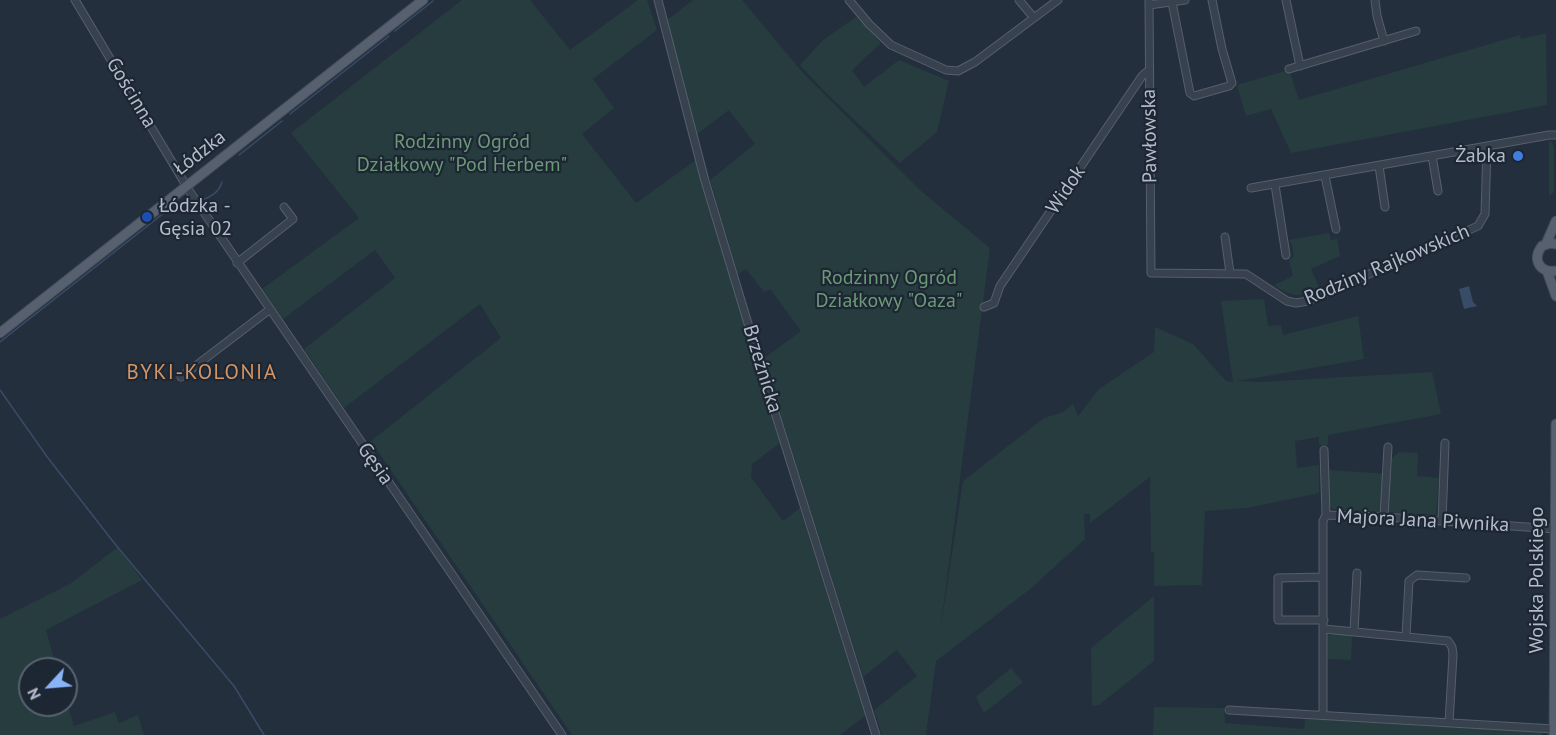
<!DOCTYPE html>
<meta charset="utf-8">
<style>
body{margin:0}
#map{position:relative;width:1556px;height:735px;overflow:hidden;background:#242f3e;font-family:"PT Sans",sans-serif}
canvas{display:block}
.north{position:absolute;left:18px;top:657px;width:60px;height:60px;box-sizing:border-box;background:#1d2633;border:2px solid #59626f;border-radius:50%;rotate:244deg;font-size:16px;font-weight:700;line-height:24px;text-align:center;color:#b4bcc9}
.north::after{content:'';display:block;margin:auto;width:21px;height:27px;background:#8ab4f8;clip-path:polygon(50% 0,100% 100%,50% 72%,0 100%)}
</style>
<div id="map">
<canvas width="1556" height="735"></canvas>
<div class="north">N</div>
</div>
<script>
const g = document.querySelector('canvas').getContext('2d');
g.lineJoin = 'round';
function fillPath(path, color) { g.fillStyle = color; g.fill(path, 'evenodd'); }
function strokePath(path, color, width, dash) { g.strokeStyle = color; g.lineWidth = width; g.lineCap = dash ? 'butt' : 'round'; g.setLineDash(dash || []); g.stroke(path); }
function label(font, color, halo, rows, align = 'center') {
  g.font = font + ' "PT Sans",sans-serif'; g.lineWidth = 4.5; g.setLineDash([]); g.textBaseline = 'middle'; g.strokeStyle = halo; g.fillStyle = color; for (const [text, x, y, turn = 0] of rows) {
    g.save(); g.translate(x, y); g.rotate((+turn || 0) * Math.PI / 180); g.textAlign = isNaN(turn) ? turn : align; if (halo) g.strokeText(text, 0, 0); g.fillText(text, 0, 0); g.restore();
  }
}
fillPath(new Path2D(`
 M 462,0 L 530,0 L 570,50 L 638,0 L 647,0 L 657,30 L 593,79 L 614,108 L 582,134 L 636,203 L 696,160 L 780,443 L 752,464 L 751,477 L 783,521 L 800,508 L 865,716 L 840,735 L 572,735 L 371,441 L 501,338 L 480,304 L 344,408 L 304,349 L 395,278 L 375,250 L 283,319 L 262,289 L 359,218 L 291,133 Z
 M 693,0 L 742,0 L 804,74 L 921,191 L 990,248 L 940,633 L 963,481 L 1044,418 L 1063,412 L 1073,404 L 1078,416 L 1099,389 L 1154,352 L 1155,327 L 1193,344 L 1226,381 L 1233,382 L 1221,301 L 1264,299 L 1268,326 L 1281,325 L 1283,335 L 1358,316 L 1364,359 L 1238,381 L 1261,382 L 1432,372 L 1441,414 L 1328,435 L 1328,445 L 1319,445 L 1319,437 L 1295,441 L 1297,468 L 1319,465 L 1319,493 L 1247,508 L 1205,511 L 1202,585 L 1154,586 L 1154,552 L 1151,551 L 1150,477 L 1090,523 L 1090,514 L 1084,514 L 1085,539 L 1029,590 L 936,661 L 926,735 L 882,735 L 874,710 L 917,676 L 897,650 L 863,677 L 763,359 L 801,331 L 770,289 L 764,292 L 746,269 L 738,274 L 710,180 L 755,144 L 729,110 L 696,135 L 667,20 Z
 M 856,17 L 881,43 L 852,70 L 864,87 L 899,60 L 949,81 L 937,132 L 900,163 L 824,91 L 800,65 L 823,40 Z
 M 1546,33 L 1547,105 L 1291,153 L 1271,109 L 1246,116 L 1237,85 L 1289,70 L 1299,100 L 1520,35 L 1521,39 Z
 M 1549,140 L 1552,142 L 1554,147 L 1554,192 L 1549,196 Z
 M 1329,233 L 1331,241 L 1337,238 L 1340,256 L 1311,269 L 1320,289 C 1301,298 1290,297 1274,285 L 1293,276 L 1289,260 L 1294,257 L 1292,245 L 1289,240 Z
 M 1399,452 L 1418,453 L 1417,476 L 1439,478 L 1436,515 L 1333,509 L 1328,504 L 1328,470 L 1391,474 L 1392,458 Z
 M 118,547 L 142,580 L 46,630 L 57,669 L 30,669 L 30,705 L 66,705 L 66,700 L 74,726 L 115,712 L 119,723 L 138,715 L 144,735 L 0,735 L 0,619 L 70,584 Z
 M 1154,596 L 1154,661 L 1099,705 L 1092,706 L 1091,648 Z
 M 1334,633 L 1352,634 L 1351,660 L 1326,659 L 1327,636 Z
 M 1011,668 L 1023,682 L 984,713 L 976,697 Z
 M 1154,707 L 1224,708 L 1225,723 L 1304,729 L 1305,719 L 1542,732 L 1542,735 L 1153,735 Z`), '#263c3f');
fillPath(new Path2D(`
 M 1469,286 L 1473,302 L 1477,306 L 1464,309 L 1459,289 Z`), '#394c67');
strokePath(new Path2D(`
 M 395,31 L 433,1
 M 290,114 L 389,36
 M 239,155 L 282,121
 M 200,201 C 210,197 219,193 222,182
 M 174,207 L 180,202 L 189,206 L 193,205
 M 0,342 L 169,209
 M 0,390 L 48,458 L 115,544 L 234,686 L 264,735`), '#394c67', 1.5);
const minor = new Path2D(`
 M 75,0 L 190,192 L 562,735
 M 658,0 L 705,181 L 772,403 L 876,735
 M 849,0 L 869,24 L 891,45 L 946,70 L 958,71 L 975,62 L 1058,0
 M 1019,0 L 1034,18
 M 1149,0 L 1151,273 L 1246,274 L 1287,301 L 1296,303 L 1308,301 L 1478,226 L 1485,214 L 1487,147
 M 1286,0 L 1300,66
 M 1375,0 L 1377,16 L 1384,41
 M 1172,2 L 1190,93 L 1194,96 L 1229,86 L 1232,83 L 1222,49 L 1212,0
 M 1149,5 L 1185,0
 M 1289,69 L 1416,31
 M 1432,156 L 1438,191
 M 1379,166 L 1385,207
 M 1325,176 L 1336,229
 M 1275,185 L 1286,255
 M 1251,188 L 1549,135 L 1556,135
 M 1225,237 L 1230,273
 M 237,263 L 293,219 L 284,207
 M 984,307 L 994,303 L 1000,286 L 1142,76 L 1148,71
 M 181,377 L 269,310
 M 1326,515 L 1384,517 L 1555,529
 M 1384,517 L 1388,447
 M 1442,521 L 1445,443
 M 1323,577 L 1278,578 L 1278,620 L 1324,620
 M 1324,629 L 1448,641 L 1452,647 L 1453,655 L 1449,723
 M 1354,632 L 1357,573
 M 1406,636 L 1409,581 L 1417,575 L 1466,578
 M 1229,710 L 1554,729
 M 1323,715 L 1323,521 L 1326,515 L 1324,450`);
const major = new Path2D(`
 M 1546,244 L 1556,221
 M 1556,244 L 1550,243 L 1542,246 C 1532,259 1539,273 1556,271
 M 1547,271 L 1556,296
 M 0,333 L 423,0
 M 1554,735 L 1556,424`);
strokePath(minor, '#565f6c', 9);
strokePath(major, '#414a57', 11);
strokePath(minor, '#38414e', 7);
strokePath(major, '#56606e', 9);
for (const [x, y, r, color] of [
 [1518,156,6,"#3f7fe0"],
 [147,217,6,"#1a4fb4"]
]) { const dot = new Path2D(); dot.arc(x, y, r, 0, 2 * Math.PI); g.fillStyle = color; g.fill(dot); strokePath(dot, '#1d2633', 2); }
label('20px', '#b4bcc9', '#1d2633', [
 ["Gościnna",131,93,59],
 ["Pawłowska",1150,136,-91],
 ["Łódzka",200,153,-38],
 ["Widok",1066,190,-56],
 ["Rodziny Rajkowskich",1387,265,-23],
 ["Brzeźnicka",762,369,73],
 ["Gęsia",375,464,55],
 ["Majora Jana Piwnika",1423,521,3],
 ["Wojska Polskiego",1537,580,-90]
]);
label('20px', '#6b9a76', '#1d2633', [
 ["Rodzinny Ogród",462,142],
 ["Działkowy \"Pod Herbem\"",462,165],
 ["Rodzinny Ogród",889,278],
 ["Działkowy \"Oaza\"",889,301]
]);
label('20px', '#b4bcc9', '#1d2633', [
 ["Żabka",1506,156],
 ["Łódzka -",159,206,"left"],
 ["Gęsia 02",159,229,"left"]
], 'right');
g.letterSpacing = '1.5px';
label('21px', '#d59563', '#1d2633', [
 ["BYKI-KOLONIA",202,373]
]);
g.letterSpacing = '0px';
</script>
